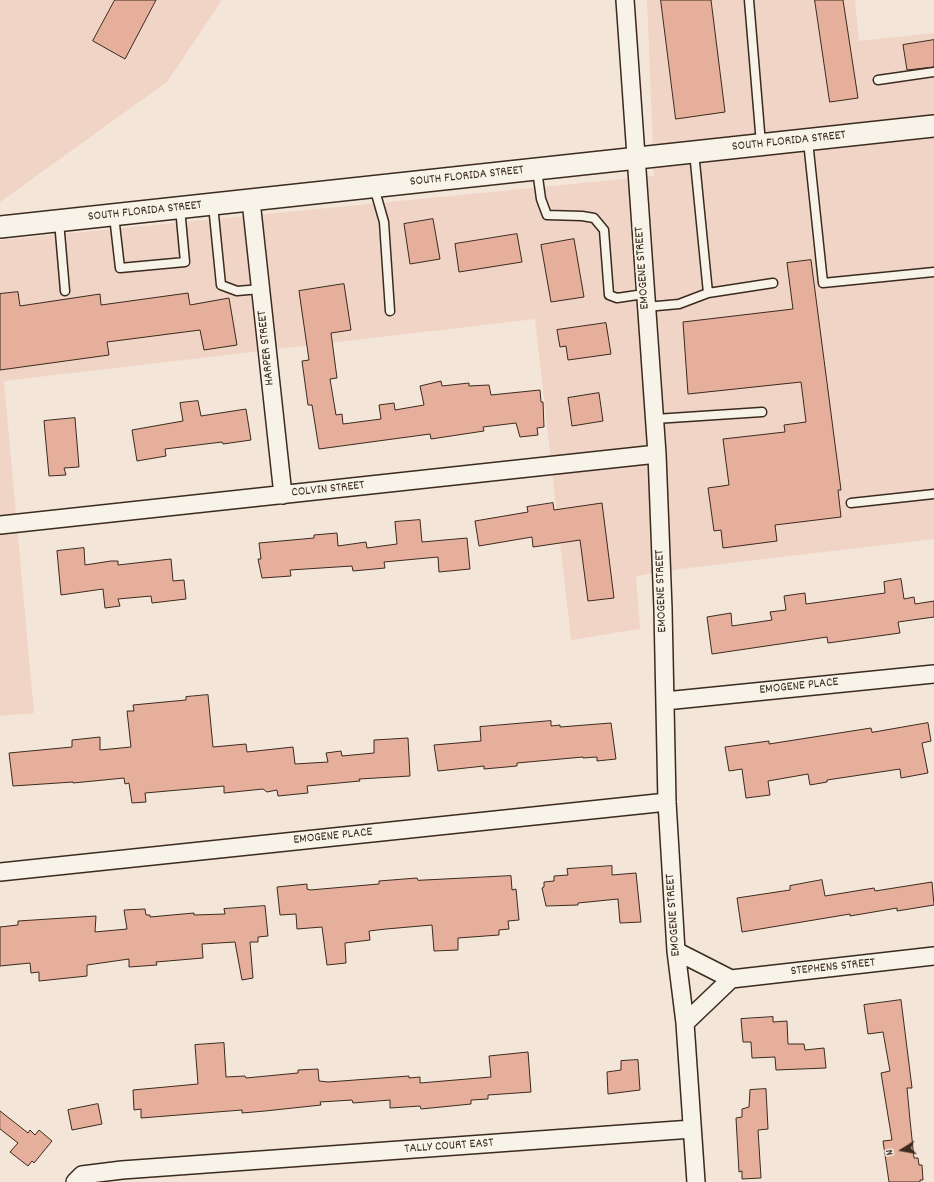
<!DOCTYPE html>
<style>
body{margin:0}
#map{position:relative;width:934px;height:1182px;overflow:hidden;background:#f4e5d9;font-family:Dekko,sans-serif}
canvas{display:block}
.north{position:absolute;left:882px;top:1130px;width:40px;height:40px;-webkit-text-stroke:3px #f7f3e8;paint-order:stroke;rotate:259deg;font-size:11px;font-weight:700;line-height:16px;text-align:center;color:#3b2a1e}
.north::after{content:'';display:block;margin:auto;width:14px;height:18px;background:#3b2a1e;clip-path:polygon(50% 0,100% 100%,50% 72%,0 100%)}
</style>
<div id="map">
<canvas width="934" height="1182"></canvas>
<div class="north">N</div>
</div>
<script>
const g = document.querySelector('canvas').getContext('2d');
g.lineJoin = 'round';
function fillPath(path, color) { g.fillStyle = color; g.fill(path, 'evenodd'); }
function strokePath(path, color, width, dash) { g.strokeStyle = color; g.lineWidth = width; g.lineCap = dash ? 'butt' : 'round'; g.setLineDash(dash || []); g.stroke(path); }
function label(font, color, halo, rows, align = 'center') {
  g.font = font + ' Dekko,sans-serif'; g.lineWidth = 4; g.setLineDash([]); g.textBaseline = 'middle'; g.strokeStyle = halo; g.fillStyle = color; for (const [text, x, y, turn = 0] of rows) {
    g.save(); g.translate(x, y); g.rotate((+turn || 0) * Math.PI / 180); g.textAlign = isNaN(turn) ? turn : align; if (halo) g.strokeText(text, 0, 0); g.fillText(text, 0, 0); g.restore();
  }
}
fillPath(new Path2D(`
 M 0,0 L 222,0 L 167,82 L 0,202 Z
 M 647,0 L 855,0 L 859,41 L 934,33 L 934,539 L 680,569 L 636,576 L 640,629 L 571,640 L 535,319 L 4,381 L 34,713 L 0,716 L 0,240 L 654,176 Z`), '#f0d5c6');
const building = new Path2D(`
 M 115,0 L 156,0 L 125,59 L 93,41 Z
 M 661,0 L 711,0 L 725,112 L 676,119 Z
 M 815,0 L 843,0 L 858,98 L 830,102 Z
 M 934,40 L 934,67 L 907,70 L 903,45 Z
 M 433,219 L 440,259 L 410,264 L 404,224 Z
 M 517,234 L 522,262 L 459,272 L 455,244 Z
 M 574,239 L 584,297 L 551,302 L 541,245 Z
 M 811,260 L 841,490 L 838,490 L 841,517 L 775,525 L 777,541 L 723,548 L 721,530 L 714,531 L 708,488 L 729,485 L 723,439 L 785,432 L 784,425 L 806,422 L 801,382 L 688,394 L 683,322 L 793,309 L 787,263 Z
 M 344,284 L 351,330 L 331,333 L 337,378 L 330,379 L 336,415 L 342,414 L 343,424 L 381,419 L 379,405 L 394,403 L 395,410 L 424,405 L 420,386 L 441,381 L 442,386 L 469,383 L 469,386 L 489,385 L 491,395 L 540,390 L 541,402 L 543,402 L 544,427 L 537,428 L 538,435 L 520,437 L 516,423 L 483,427 L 484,431 L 431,439 L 430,434 L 319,449 L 312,405 L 308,405 L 302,361 L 309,360 L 299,291 Z
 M 18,292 L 20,306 L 100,294 L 101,305 L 188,293 L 190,305 L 229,298 L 237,345 L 204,350 L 200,330 L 107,342 L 109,355 L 0,370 L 0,294 Z
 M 606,323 L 611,354 L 568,360 L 566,346 L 560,347 L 557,330 Z
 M 599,393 L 603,421 L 572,426 L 568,398 Z
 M 198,401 L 201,416 L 246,409 L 251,440 L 223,444 L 222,442 L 165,449 L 166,456 L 137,461 L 132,430 L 183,421 L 180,403 Z
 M 75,418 L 79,467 L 64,468 L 66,475 L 49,476 L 44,421 Z
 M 553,503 L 554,510 L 602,503 L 614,598 L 588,601 L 580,540 L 533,547 L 532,537 L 479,546 L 475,521 L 528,512 L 527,507 Z
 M 420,520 L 422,542 L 467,538 L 470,569 L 439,572 L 438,557 L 384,562 L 385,568 L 353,571 L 352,566 L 290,570 L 291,576 L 262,578 L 258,559 L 261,559 L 259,543 L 314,538 L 314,535 L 337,533 L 338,546 L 366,542 L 367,548 L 397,544 L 395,522 Z
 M 84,548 L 85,565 L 111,561 L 118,561 L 118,565 L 171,559 L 173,581 L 184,580 L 186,599 L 152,603 L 151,596 L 118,599 L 120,606 L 105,608 L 103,589 L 61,595 L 57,551 Z
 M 901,579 L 904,599 L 914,597 L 915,604 L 934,601 L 934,617 L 898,622 L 900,633 L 828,643 L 827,637 L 712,654 L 707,617 L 731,613 L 732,626 L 772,620 L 770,612 L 786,610 L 784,596 L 805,593 L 806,604 L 885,593 L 884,582 Z
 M 208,695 L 213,747 L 246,744 L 247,752 L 293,747 L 295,764 L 328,762 L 326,753 L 341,751 L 342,756 L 374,753 L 374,740 L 408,738 L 410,776 L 359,779 L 360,781 L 307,786 L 308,793 L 278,796 L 277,790 L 267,792 L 263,789 L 224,793 L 224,786 L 145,793 L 146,802 L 132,803 L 129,783 L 125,784 L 124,778 L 73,783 L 73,782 L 13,786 L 9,753 L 72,747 L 72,740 L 100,737 L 100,750 L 131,747 L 127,711 L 134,711 L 133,705 L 186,700 L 186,697 Z
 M 551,721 L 551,726 L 560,725 L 560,727 L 611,723 L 616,759 L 597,761 L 597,757 L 583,758 L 583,757 L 517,763 L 517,766 L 484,769 L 484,766 L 438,771 L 434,745 L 481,741 L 480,727 Z
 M 928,723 L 931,741 L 922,743 L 928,773 L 901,778 L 900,769 L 827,780 L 827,782 L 810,785 L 808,774 L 768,781 L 770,795 L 746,798 L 742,769 L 729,771 L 725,747 L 769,741 L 769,744 L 871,728 L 872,732 Z
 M 612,866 L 612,875 L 636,873 L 641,922 L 620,923 L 618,899 L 578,903 L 578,905 L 546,906 L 542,888 L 544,887 L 544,882 L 554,881 L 554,876 L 568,875 L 567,869 Z
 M 511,876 L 512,890 L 516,889 L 519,920 L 508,921 L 509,929 L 499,930 L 499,935 L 458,938 L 458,950 L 434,951 L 432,925 L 386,929 L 369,931 L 370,940 L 345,943 L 346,963 L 327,965 L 322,927 L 297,929 L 296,914 L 280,915 L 277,887 L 307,884 L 307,889 L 310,890 L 379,884 L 379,881 L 417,878 L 418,880 Z
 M 822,880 L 825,896 L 874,888 L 875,891 L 932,882 L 934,905 L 897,911 L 897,908 L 850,916 L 850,914 L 742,932 L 737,898 L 790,890 L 790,886 Z
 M 265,906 L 268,936 L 258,937 L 258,942 L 250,942 L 253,978 L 242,980 L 235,942 L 202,944 L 203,958 L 156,962 L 157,965 L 129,967 L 129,959 L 87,965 L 87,976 L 39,981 L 39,972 L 31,973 L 30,963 L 0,966 L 0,927 L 18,925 L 18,921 L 96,916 L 95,932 L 127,929 L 124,910 L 145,909 L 146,915 L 150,915 L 150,917 L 194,913 L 194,915 L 225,914 L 224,909 Z
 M 901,1000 L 912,1088 L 907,1088 L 910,1120 L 914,1158 L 918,1158 L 919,1165 L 922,1165 L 923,1180 L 920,1180 L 920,1182 L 889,1182 L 883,1141 L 892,1140 L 881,1073 L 890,1071 L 883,1032 L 868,1034 L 864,1005 Z
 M 773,1017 L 773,1022 L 787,1021 L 788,1044 L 804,1044 L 805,1050 L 824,1048 L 826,1068 L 776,1070 L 775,1057 L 752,1058 L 751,1042 L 743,1042 L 741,1019 Z
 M 224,1043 L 226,1077 L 245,1076 L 246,1078 L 298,1073 L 298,1070 L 318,1069 L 319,1081 L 328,1082 L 409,1076 L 409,1078 L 420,1077 L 420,1083 L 491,1077 L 489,1056 L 528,1052 L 531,1092 L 488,1095 L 488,1099 L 471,1100 L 471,1104 L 421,1109 L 420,1106 L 390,1108 L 390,1100 L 353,1103 L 352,1100 L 320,1102 L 321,1105 L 265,1111 L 242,1113 L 242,1110 L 141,1118 L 141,1109 L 134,1110 L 133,1090 L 198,1084 L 195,1045 Z
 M 638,1060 L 640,1090 L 608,1094 L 607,1072 L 621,1070 L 621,1061 Z
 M 766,1089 L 768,1129 L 758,1130 L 761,1178 L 742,1179 L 742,1171 L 739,1172 L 736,1118 L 742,1117 L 742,1109 L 749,1107 L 750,1090 Z
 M 98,1104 L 102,1124 L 72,1130 L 68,1110 Z
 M 0,1111 L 28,1133 L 30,1130 L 35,1135 L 39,1130 L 52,1141 L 34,1163 L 32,1161 L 28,1166 L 10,1152 L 18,1143 L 0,1129 Z`);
fillPath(building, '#e6af9b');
strokePath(building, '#3b2a1e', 1);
const service = new Path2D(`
 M 749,0 L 761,144
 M 878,80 L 934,72
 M 808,141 L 823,283 L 934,272
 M 694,152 L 708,293
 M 537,170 L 541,199 L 547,215 L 582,216 L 594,218 L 604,230 L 609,295 L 617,298 L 644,294
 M 374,187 L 384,222 L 390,311
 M 213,205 L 221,285 L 237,291 L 260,289
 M 114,216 L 120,268 L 185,262 L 180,208
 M 59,221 L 65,291
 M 646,307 L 679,304 L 708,293 L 773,283
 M 655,419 L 762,412
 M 851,503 L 934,494`);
const minor = new Path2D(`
 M 625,0 L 657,454 L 663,609 L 667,802 L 676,951 L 685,1023 L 696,1182
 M 251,201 L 283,495
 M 0,525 L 657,454
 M 665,701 L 934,674
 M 0,872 L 667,802
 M 676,951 L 731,979 L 934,956
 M 685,1023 L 731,979
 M 75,1182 L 82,1175 L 122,1170 L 692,1129`);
const tertiary = new Path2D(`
 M 0,227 L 934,126`);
strokePath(service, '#3b2a1e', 11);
strokePath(minor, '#3b2a1e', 20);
strokePath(tertiary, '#3b2a1e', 24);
strokePath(service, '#f7f3e8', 8);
strokePath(minor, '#f7f3e8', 17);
strokePath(tertiary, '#f7f3e8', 21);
label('13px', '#3b2a1e', '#f7f3e8', [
 ["SOUTH FLORIDA STREET",789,142,-6],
 ["SOUTH FLORIDA STREET",467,177,-6],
 ["SOUTH FLORIDA STREET",145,212,-6],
 ["EMOGENE STREET",643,268,-94],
 ["HARPER STREET",267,348,-96],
 ["COLVIN STREET",328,490,-6],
 ["EMOGENE STREET",662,591,-92],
 ["EMOGENE PLACE",799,687,-6],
 ["EMOGENE PLACE",333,837,-6],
 ["EMOGENE STREET",674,915,-94],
 ["STEPHENS STREET",833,968,-6],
 ["TALLY COURT EAST",449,1147,-4]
]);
</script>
